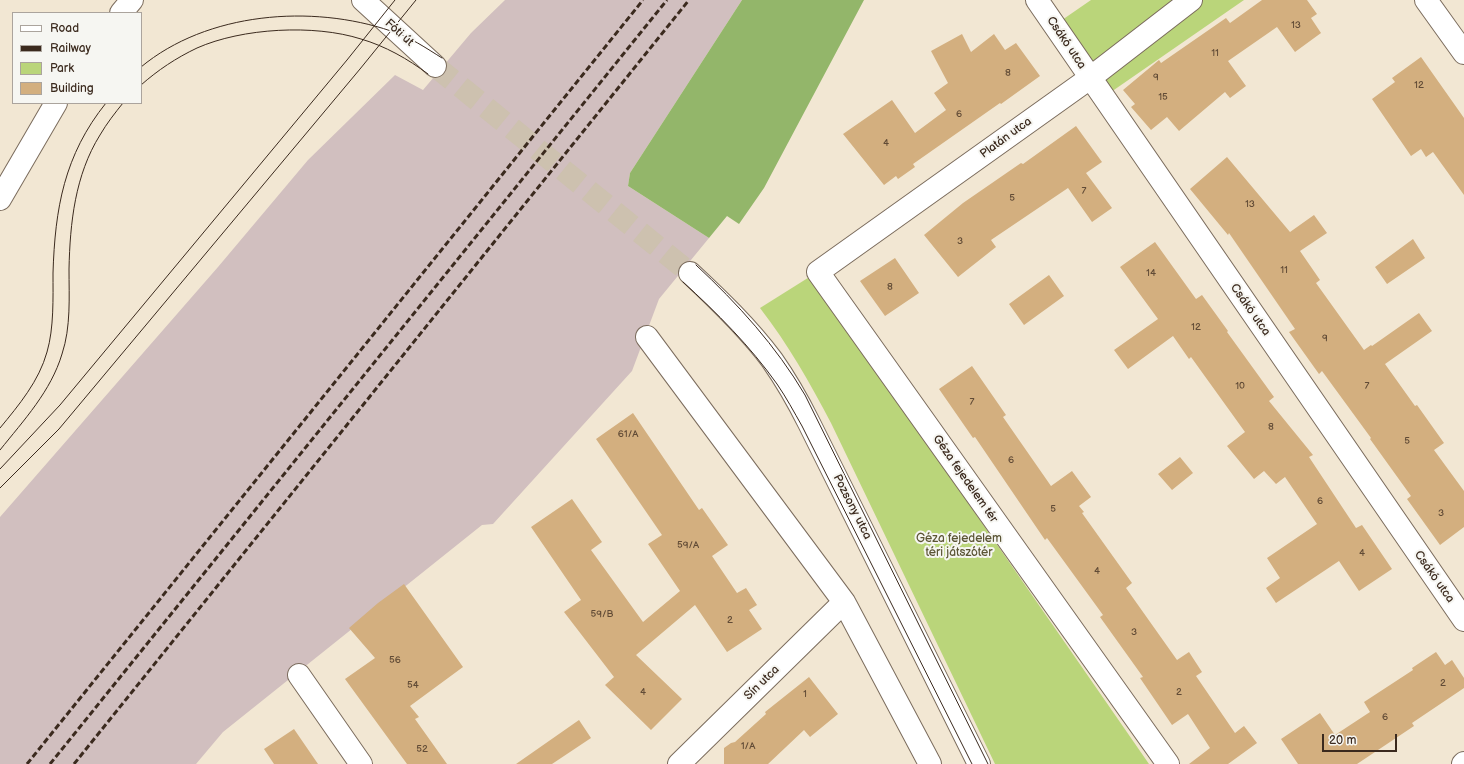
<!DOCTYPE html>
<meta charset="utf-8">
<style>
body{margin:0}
#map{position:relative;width:1464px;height:764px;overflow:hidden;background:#f2e7d3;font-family:"Balsamiq Sans",sans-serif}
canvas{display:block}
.legend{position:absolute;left:12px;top:12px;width:130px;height:92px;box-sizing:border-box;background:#f6f6f2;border:1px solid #aba49d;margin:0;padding:5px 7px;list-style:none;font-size:12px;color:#3b2a1e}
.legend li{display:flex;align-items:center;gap:8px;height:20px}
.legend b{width:20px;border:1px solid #aba49d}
.scale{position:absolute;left:1322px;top:734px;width:75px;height:18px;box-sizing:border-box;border:2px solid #3b2a1e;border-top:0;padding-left:5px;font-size:12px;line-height:14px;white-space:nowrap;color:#3b2a1e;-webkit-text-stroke:3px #f6f6f2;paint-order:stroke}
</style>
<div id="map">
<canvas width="1464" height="764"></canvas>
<ul class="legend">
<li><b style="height:5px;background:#fff"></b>Road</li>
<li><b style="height:5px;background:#3b2a1e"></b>Railway</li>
<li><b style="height:11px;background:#bad57a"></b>Park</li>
<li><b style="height:11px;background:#d3af7f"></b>Building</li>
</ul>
<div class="scale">20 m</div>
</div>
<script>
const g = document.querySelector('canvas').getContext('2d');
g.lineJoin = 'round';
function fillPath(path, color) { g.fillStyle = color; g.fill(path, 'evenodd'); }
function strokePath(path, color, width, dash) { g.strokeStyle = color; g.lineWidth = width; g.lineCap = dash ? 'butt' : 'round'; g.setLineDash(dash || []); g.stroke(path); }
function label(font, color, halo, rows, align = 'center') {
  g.font = font + ' "Balsamiq Sans",sans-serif'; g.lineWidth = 4; g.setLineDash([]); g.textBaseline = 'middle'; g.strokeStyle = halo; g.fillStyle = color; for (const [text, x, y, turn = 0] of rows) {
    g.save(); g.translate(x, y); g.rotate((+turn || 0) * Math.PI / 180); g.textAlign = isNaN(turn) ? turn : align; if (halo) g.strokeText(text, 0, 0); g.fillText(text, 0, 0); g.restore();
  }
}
fillPath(new Path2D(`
 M 505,0 L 742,0 L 630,173 L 628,186 L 709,238 L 659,299 L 632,371 L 493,524 L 482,525 L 223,732 L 196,764 L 0,764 L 0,517 L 218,267 L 308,160 L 395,75 L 423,90 L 471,33 Z`), '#d1bfbf');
fillPath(new Path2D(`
 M 1091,0 L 1244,0 L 1111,92 L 1062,20 Z
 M 811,276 L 1149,764 L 995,764 L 831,423 C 810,383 788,344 760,308 Z`), '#bad57a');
fillPath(new Path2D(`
 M 742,0 L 864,0 L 764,188 L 739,224 L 727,216 L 709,238 L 628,186 L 630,173 Z`), '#93b66a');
fillPath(new Path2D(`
 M 1262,0 L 1307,0 L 1317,14 L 1311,18 L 1321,33 L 1295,52 L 1277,27 L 1228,61 L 1246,86 L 1230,98 L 1225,92 L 1179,131 L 1167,117 L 1151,130 L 1131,107 L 1135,104 L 1123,90 L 1159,60 L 1161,63 L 1226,18 L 1230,23 Z
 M 962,34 L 971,52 L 994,34 L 1005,50 L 1016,43 L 1040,76 L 1001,104 L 1000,103 L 913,164 L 915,167 L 898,179 L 896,176 L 884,185 L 843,134 L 892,100 L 915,133 L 946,110 L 934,93 L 948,83 L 931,51 Z
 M 1421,57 L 1464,118 L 1464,195 L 1433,152 L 1426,157 L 1421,149 L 1411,156 L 1372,99 L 1395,82 L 1392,78 Z
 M 1076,126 L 1102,162 L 1086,173 L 1112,208 L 1092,222 L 1068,188 L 991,240 L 996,247 L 958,277 L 924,235 L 963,203 L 1021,163 L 1023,164 Z
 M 1227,157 L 1290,232 L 1314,215 L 1327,233 L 1300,251 L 1320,280 L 1316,283 L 1364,350 L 1371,345 L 1372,346 L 1419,313 L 1432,331 L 1385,364 L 1415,406 L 1417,405 L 1444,443 L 1434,450 L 1464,491 L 1464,527 L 1440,545 L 1407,499 L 1411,496 L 1370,439 L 1371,438 L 1322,371 L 1319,374 L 1289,332 L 1295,329 L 1229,233 L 1228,235 L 1190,189 Z
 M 1413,239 L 1425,258 L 1387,284 L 1375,267 Z
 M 1155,242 L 1196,299 L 1202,295 L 1228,331 L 1227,332 L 1274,397 L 1269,401 L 1313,455 L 1309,457 L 1356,528 L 1362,525 L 1392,569 L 1359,591 L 1339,561 L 1276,603 L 1266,588 L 1280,578 L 1267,558 L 1317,524 L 1285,477 L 1276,484 L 1264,471 L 1254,479 L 1227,446 L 1245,432 L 1191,357 L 1189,359 L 1173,336 L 1128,369 L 1114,350 L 1158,319 L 1120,267 Z
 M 895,258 L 919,293 L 885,316 L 860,281 Z
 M 1049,275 L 1064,296 L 1024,325 L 1009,304 Z
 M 972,366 L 1006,415 L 1003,417 L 1051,486 L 1072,471 L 1091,497 L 1079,506 L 1084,512 L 1082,513 L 1132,583 L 1126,588 L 1177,660 L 1189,652 L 1202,672 L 1196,676 L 1235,733 L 1244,726 L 1257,743 L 1228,764 L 1189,764 L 1210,748 L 1188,714 L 1172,725 L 1140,678 L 1143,677 L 1100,617 L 1103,615 L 1047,538 L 1045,540 L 975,437 L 973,438 L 939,389 Z
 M 633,413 L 699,510 L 702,508 L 728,545 L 712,556 L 737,593 L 746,588 L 757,605 L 749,610 L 762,629 L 727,652 L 695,605 L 636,655 L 682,699 L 651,730 L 605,685 L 614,677 L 564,612 L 581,600 L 531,527 L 572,499 L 602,542 L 591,550 L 643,622 L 680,591 L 648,544 L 662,535 L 596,439 Z
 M 1180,457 L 1193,473 L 1172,490 L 1158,474 Z
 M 404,584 L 463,667 L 410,706 L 419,717 L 415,719 L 447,764 L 407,764 L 345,679 L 375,658 L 349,628 L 378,603 Z
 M 1436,652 L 1445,665 L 1452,660 L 1464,678 L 1464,688 L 1412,723 L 1414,726 L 1357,764 L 1298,764 L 1281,739 L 1320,713 L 1335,735 L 1370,712 L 1364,702 L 1413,670 L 1412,668 Z
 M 809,677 L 838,714 L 810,737 L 804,730 L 768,764 L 724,764 L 724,748 L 731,743 L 735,742 L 766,714 L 765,712 Z
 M 579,720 L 591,738 L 552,764 L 516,764 Z
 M 294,729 L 318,764 L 274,764 L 264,749 Z`), '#d3af7f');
strokePath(new Path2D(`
 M 435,66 L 690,273`), '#cdc1af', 22, [22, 11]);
const minor = new Path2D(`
 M 363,0 L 435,66
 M 1037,0 L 1464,620
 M 1426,0 L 1464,53
 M 121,13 L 132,0
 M 0,199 L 56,103
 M 690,273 C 719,300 748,328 772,360 C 786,380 798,401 809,423 L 979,764
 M 647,337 L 844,602 L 930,764
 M 299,675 L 361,764
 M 679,764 L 844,602
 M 1168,764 L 818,272 L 1090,78 L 1191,0
 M 1463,764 L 1464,763`);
strokePath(minor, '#7b6c5d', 24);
strokePath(minor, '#fff', 22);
strokePath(new Path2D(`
 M 141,67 C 207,12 312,4 391,31 C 410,37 426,48 442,58
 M 141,85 C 158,70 176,58 197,48 C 242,28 314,24 361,39 C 385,46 408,59 428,74
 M 696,265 C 738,304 776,346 805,395 L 988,764
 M 683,282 C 717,313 750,346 777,384 C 786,397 794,412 802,426 L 972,764
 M 0,428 C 19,405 39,381 47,352 C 54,328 53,298 53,273 C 55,209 64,155 106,103
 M 0,450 C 24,420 51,391 62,354 C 71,327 69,297 69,269 C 70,223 75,175 100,135 C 107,123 115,113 123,103
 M 0,469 L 60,405 L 347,60 L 395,0
 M 0,488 L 59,429 L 360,69 L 416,0`), '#3b2a1e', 1);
strokePath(new Path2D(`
 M 27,764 L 643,0
 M 50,764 L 667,0
 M 74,764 L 689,0`), '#3b2a1e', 3, [6, 3]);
label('10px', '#614b36', null, [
 ["13",1296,25],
 ["11",1215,53],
 ["8",1008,73],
 ["9",1156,77],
 ["12",1419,85],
 ["15",1163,97],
 ["6",959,114],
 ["4",886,143],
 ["7",1084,191],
 ["5",1012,198],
 ["13",1250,204],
 ["3",960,241],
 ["11",1284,270],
 ["14",1151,273],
 ["8",890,287],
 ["12",1196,327],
 ["9",1325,338],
 ["10",1240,386],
 ["7",1367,386],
 ["7",972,402],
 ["8",1271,427],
 ["61/A",628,434],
 ["5",1407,441],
 ["6",1011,460],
 ["6",1320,501],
 ["5",1053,509],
 ["3",1441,513],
 ["59/A",688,545],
 ["4",1362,553],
 ["4",1097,571],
 ["59/B",602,614],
 ["2",730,620],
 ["3",1134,632],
 ["56",395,660],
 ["2",1443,683],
 ["54",413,685],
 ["4",643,692],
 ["2",1179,692],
 ["1",805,694],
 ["6",1385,717],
 ["1/A",748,746],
 ["52",422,749]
]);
label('12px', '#3b2a1e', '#f6f6f2', [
 ["Fóti út",399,33,42],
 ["Csákó utca",1066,43,56],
 ["Platán utca",1006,138,-36],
 ["Csákó utca",1250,310,55],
 ["Géza fejedelem tér",965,479,55],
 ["Pozsony utca",852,507,63],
 ["Csákó utca",1434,577,55],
 ["Sín utca",762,683,-44]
]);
label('12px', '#5b5535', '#f6f6f2', [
 ["Géza fejedelem",959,539],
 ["téri játszótér",959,553]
]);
</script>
